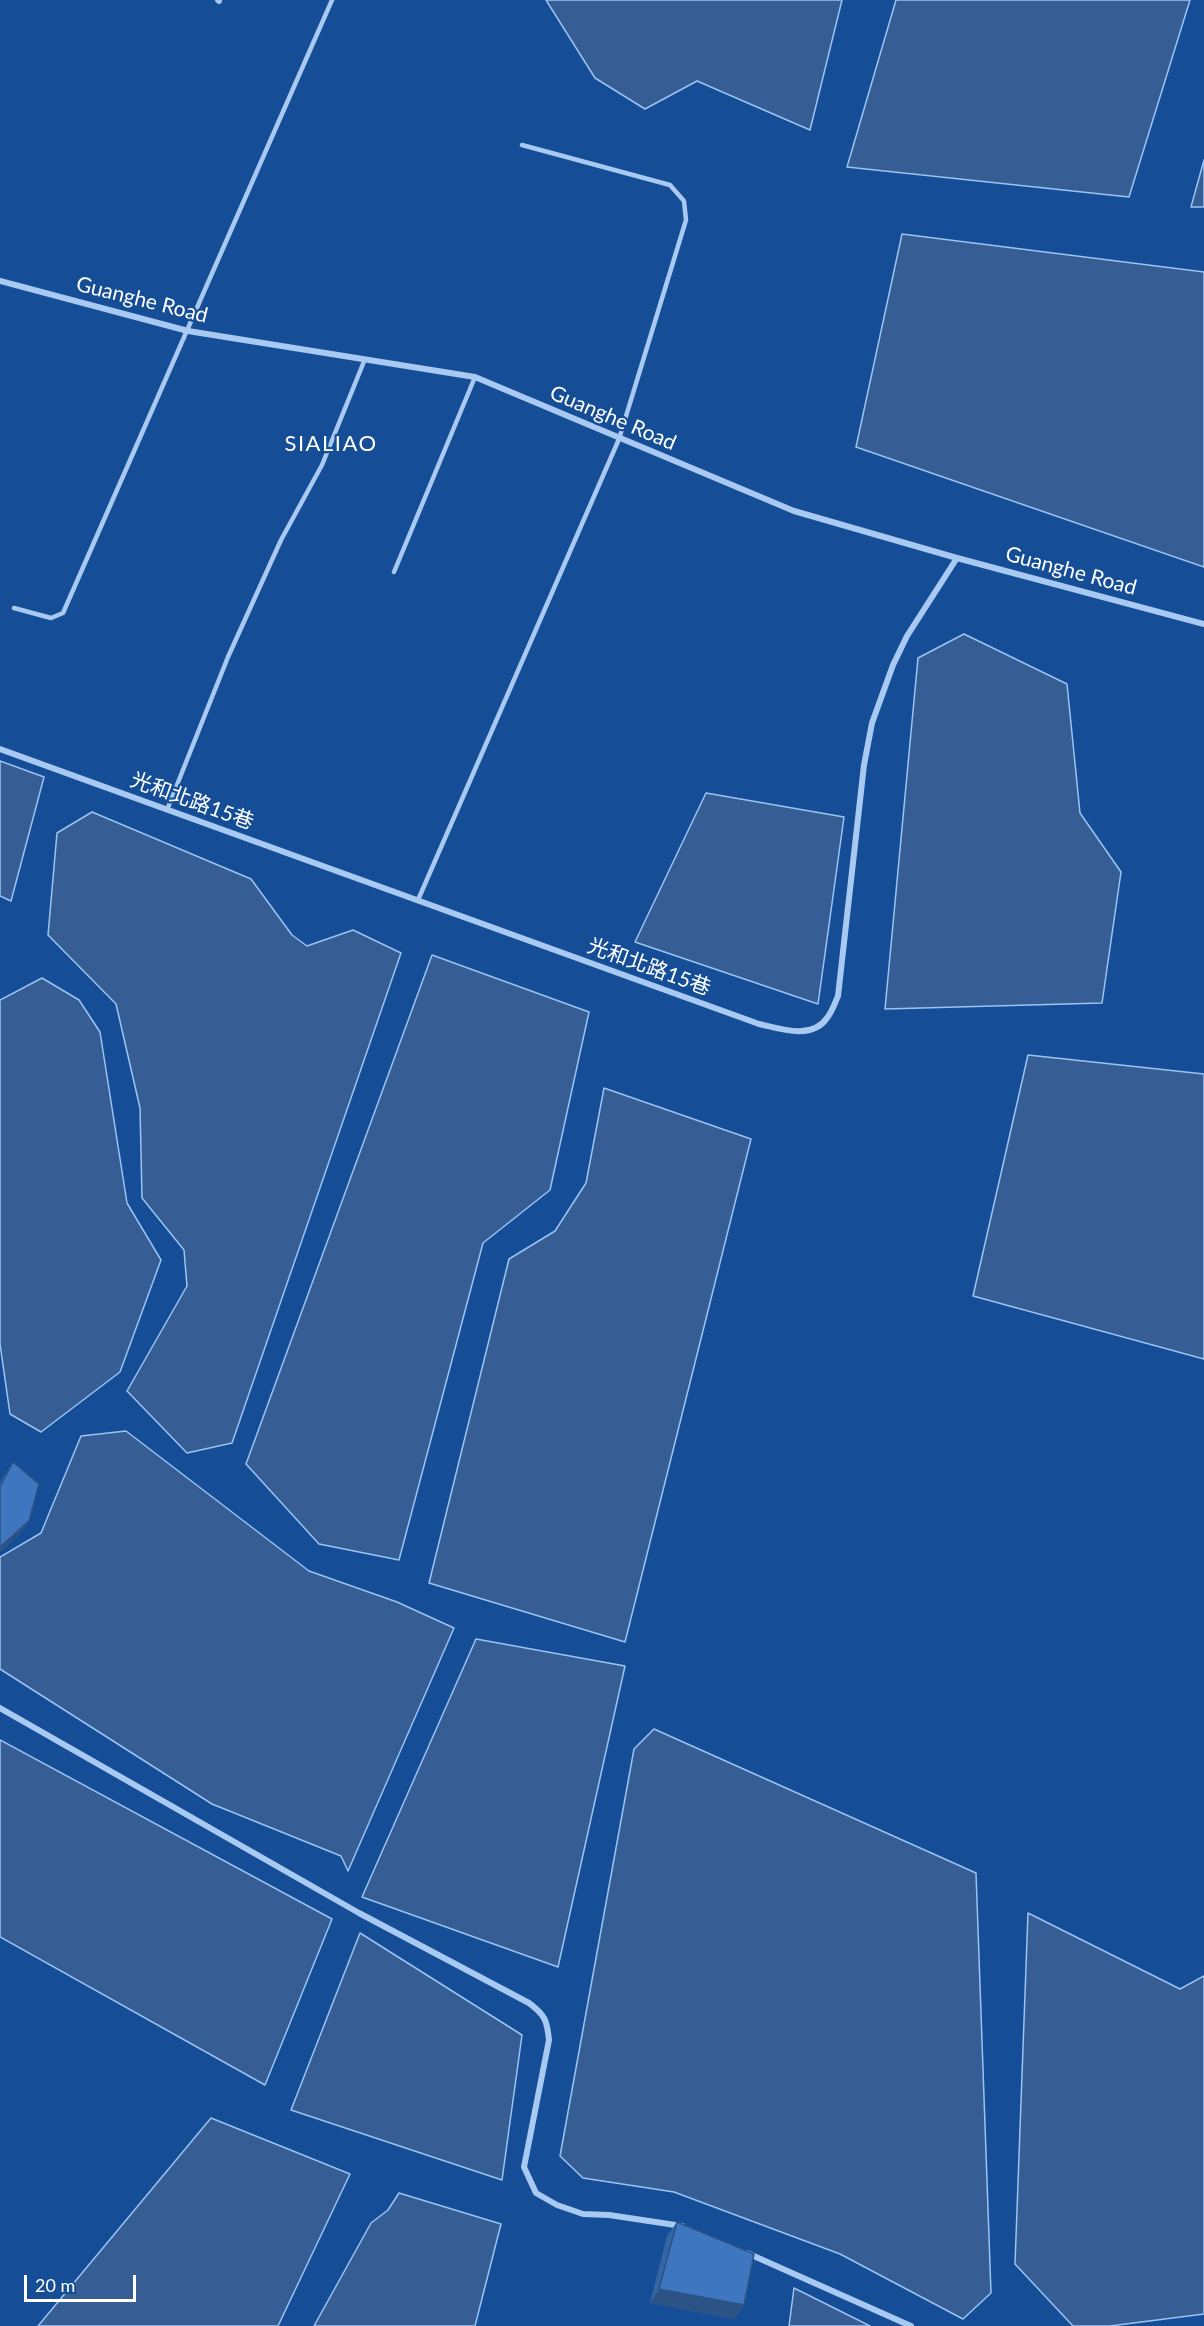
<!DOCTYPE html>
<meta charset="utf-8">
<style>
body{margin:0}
#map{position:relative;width:1204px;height:2326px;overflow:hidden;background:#154e97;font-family:Lato,sans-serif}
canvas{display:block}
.scale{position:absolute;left:24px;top:2275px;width:112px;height:27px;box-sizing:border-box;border:3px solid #fff;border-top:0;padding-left:8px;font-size:18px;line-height:21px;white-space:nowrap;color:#fff;-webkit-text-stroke:4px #154e97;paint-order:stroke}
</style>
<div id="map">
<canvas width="1204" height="2326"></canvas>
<div class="scale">20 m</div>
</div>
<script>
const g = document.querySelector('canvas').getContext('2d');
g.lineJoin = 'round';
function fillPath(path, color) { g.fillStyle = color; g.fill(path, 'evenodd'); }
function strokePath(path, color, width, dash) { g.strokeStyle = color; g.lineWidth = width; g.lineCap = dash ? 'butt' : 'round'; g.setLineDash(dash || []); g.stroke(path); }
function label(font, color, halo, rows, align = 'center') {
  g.font = font + ' Lato,"Noto Sans TC",sans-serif'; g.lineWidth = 4.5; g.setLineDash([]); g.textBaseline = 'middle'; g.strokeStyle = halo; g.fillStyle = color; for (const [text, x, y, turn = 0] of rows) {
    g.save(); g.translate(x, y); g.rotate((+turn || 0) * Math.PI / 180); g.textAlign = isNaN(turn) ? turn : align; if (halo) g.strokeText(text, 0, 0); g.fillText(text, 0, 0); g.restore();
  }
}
const water = new Path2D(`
 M 546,0 L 842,0 L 810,130 L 697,81 L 645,109 L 595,78 Z
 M 896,0 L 1190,0 L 1129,197 L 847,167 Z
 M 1204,160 L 1204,207 L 1191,207 Z
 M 902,234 L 1204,272 L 1204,567 L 856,447 Z
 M 964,634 L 1067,684 L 1080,813 L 1121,872 L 1102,1003 L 885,1009 L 918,658 Z
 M 0,761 L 44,777 L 11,901 L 0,896 Z
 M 706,793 L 844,817 L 818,1004 L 635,942 Z
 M 92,812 L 251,879 L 292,935 L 307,946 L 353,930 L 401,953 L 232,1443 L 187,1453 L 127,1391 L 187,1286 L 184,1250 L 142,1198 L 140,1108 L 116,1004 L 48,935 L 57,833 Z
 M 432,955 L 589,1012 L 550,1190 L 483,1243 L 399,1560 L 319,1544 L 246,1464 Z
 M 42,978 L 79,1000 L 100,1032 L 127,1203 L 161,1260 L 120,1372 L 41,1432 L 10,1414 L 0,1344 L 0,1000 Z
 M 1028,1055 L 1204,1074 L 1204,1359 L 973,1296 Z
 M 604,1088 L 751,1139 L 625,1642 L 429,1583 L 509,1259 L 555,1231 L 586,1183 Z
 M 126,1431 L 309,1571 L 397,1602 L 454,1628 L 348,1871 L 341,1856 L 212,1804 L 0,1669 L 0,1557 L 41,1533 L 81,1436 Z
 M 476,1639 L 625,1666 L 558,1967 L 362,1897 Z
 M 654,1729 L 976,1873 L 991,2293 L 963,2319 L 840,2254 L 674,2192 L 583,2178 L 560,2156 L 634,1749 Z
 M 0,1740 L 332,1919 L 265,2085 L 0,1937 Z
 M 1028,1913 L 1180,1989 L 1204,1976 L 1204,2314 L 1110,2326 L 1073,2326 L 1015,2264 Z
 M 360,1933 L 522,2035 L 502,2180 L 291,2110 Z
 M 211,2118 L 350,2174 L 278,2326 L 38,2326 Z
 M 399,2193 L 501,2224 L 475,2326 L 314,2326 L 371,2223 L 388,2210 Z
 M 794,2288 L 870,2326 L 789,2326 Z`);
fillPath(water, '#365e94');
strokePath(water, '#9ac4f4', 1.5);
strokePath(new Path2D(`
 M 394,572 L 475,377
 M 14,608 L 51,618 L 63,613 L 332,0
 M 167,810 L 228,657 L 281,540 L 322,465 L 365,359
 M 418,900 L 619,439 L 686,220 L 684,201 L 670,185 L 522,145`), '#a8c9f2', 4.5);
strokePath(new Path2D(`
 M 218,0 L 219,1
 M 0,281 L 188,331 L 475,377 L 794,511 L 957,558 L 1204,624
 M 0,749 L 759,1024 C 781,1029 812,1040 827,1018 C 832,1012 835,1003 838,996 L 864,765 L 872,723 L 893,665 L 907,636 L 957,558
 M 0,1708 L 359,1913 L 529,2003 C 545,2015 547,2020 549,2040 L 524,2167 L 536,2193 L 557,2205 L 583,2214 L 609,2215 L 682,2226
 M 747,2253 L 911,2326`), '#a8c9f2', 6);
fillPath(new Path2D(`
 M 13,1462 L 29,1521 L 19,1535 L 0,1552 L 0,1482 Z
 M 677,2222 L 744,2305 L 734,2319 L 650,2303 L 667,2236 Z`), '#3566a4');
fillPath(new Path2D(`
 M 29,1521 L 19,1535 L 0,1552 L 0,1547 Z
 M 659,2289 L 744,2305 L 734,2319 L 650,2303 Z`), '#2b5386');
const building = new Path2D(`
 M 13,1462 L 39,1484 L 29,1521 L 0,1547 L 0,1487 Z
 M 677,2222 L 754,2254 L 744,2305 L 659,2289 Z`);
fillPath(building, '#3e77bf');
strokePath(building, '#2b5386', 1.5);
label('21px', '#fff', '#154e97', [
 ["Guanghe Road",142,300,14],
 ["Guanghe Road",613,418,23],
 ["Guanghe Road",1071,571,15],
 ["光和北路15巷",192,801,20],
 ["光和北路15巷",649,967,20]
]);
g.letterSpacing = '1.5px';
label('22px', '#fff', '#154e97', [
 ["SIALIAO",331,444]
]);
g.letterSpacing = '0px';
</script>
